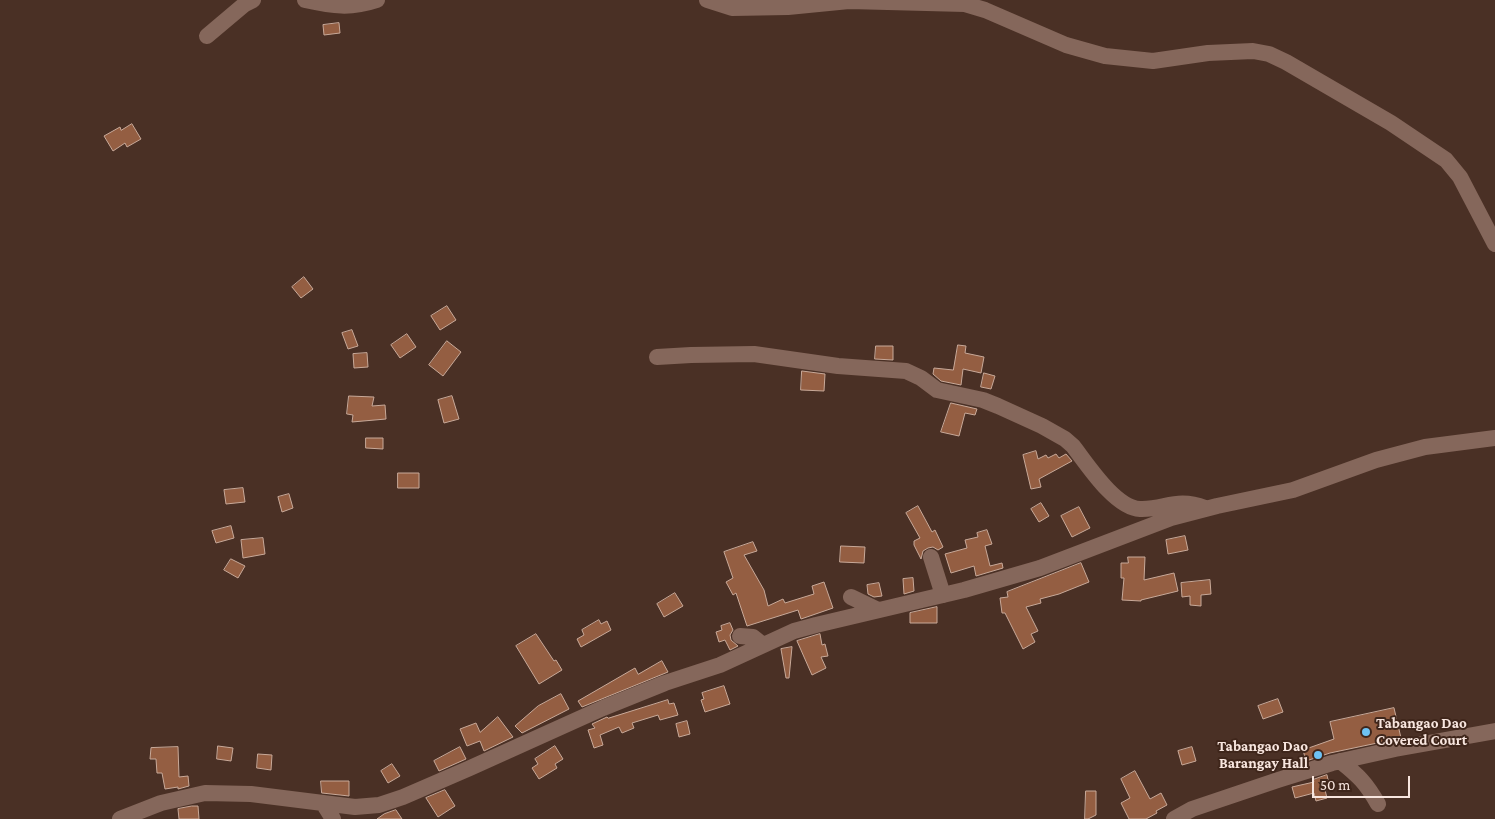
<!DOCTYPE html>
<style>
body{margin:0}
#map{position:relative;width:1495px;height:819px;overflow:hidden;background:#4a3025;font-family:"Crimson Pro",serif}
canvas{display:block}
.scale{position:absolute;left:1312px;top:776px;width:98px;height:22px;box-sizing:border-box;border:2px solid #f8e6df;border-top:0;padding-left:6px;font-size:15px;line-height:18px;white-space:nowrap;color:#f8e6df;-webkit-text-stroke:4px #3f261b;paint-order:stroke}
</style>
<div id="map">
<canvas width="1495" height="819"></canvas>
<div class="scale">50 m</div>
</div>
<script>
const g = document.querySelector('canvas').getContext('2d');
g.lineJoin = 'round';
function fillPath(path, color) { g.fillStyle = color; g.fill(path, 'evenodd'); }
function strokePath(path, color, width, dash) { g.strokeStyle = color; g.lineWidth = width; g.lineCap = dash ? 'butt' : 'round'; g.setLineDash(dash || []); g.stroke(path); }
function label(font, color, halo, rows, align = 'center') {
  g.font = font + ' "Crimson Pro",serif'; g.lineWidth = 4; g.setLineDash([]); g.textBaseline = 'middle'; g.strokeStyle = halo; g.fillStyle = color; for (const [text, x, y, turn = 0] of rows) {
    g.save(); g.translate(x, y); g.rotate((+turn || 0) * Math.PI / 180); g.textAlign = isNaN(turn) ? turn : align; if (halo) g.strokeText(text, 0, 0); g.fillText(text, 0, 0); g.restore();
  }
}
const building = new Path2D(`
 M 339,23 L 340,33 L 324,35 L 323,25 Z
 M 132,124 L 141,139 L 127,147 L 125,143 L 113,151 L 104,136 L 120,127 L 121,130 Z
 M 304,277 L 313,289 L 301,298 L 292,287 Z
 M 447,306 L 456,320 L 440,330 L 431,316 Z
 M 352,330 L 358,346 L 348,349 L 342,333 Z
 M 407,334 L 416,347 L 400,358 L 391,345 Z
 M 447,341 L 461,352 L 443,376 L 429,365 Z
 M 958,345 L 966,346 L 965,353 L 984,357 L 981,373 L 963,369 L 961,385 L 941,381 L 933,374 L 934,368 L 953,370 Z
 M 876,346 L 893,346 L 893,360 L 875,359 Z
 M 367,353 L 368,367 L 354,368 L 353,354 Z
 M 802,371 L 825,374 L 824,391 L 801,390 Z
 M 984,373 L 995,376 L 991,389 L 981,387 Z
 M 349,396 L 374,397 L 372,406 L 385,405 L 386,419 L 352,422 L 353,415 L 347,414 Z
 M 452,396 L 459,419 L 444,423 L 438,400 Z
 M 951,403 L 977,409 L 975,415 L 965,413 L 959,436 L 941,432 Z
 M 366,438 L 383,438 L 383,449 L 366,448 Z
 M 1036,451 L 1038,459 L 1046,455 L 1048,458 L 1056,454 L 1059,458 L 1066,454 L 1072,461 L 1039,479 L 1041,487 L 1031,489 L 1023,455 Z
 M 398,473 L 419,473 L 419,488 L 398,488 Z
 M 243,488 L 245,502 L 226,504 L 224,490 Z
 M 289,494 L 293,508 L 282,512 L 278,497 Z
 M 1041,503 L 1049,516 L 1039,522 L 1031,509 Z
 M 918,506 L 932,532 L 935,530 L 943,547 L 938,550 L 933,547 L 928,548 L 923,551 L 921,559 L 914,545 L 914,541 L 920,538 L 906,513 Z
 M 1079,507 L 1090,528 L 1072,537 L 1061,516 Z
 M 231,526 L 234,538 L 216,543 L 212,531 Z
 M 987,530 L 992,544 L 985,546 L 990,566 L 1002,563 L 1003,568 L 976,576 L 974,566 L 951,573 L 945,554 L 967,548 L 965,540 L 978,537 L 977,533 Z
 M 1185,536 L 1188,550 L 1168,554 L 1166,540 Z
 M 263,538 L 265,554 L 243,558 L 241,540 Z
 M 753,542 L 757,551 L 744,555 L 764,590 L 768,606 L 783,599 L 785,603 L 814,594 L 812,586 L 824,582 L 833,608 L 801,619 L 798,610 L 747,626 L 736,593 L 733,595 L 726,582 L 733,578 L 724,552 Z
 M 841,546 L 865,547 L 864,563 L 840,562 Z
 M 1128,557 L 1145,557 L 1144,580 L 1174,573 L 1178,591 L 1141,600 L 1141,601 L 1122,600 L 1124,578 L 1121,578 L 1121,563 L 1128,563 Z
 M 231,559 L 245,566 L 238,578 L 224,570 Z
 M 1081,563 L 1089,582 L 1059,594 L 1040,599 L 1041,603 L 1026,607 L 1038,631 L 1031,634 L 1035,642 L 1023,649 L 1005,613 L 1002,613 L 1000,598 L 1008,597 L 1007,592 Z
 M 913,578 L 914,591 L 904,594 L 903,579 Z
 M 1210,580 L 1211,594 L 1201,595 L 1201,606 L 1190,605 L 1190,596 L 1182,597 L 1181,583 Z
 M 879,583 L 882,596 L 874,597 L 868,594 L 867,585 Z
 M 675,593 L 683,606 L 664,617 L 657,604 Z
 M 937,607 L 937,623 L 910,623 L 910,613 Z
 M 599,620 L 601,624 L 607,621 L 611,630 L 581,647 L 577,639 L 584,635 L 582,630 Z
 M 730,623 L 733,630 L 730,635 L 731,640 L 738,646 L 730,650 L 725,640 L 719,642 L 716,632 L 722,630 L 721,626 Z
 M 536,634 L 554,661 L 556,660 L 562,670 L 539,684 L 516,646 Z
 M 820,634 L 822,645 L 825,644 L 828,656 L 821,657 L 826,668 L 812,675 L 797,641 Z
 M 792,647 L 789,678 L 786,678 L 781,649 Z
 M 662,661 L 668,672 L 582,707 L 578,701 L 635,668 L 638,674 Z
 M 724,686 L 730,704 L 705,712 L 701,700 L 704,699 L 702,693 Z
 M 561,694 L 569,709 L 522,733 L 515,726 L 538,706 Z
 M 1278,699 L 1283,712 L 1263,719 L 1258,706 Z
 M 668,700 L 669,704 L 674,703 L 678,715 L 660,720 L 658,715 L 632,723 L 634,728 L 622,733 L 619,727 L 600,735 L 603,745 L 594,748 L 588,730 L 595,728 L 592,724 L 607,717 L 608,718 Z
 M 1394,708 L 1401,738 L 1330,753 L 1306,761 L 1303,750 L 1334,739 L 1330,722 Z
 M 498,717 L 513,737 L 484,751 L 480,741 L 467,746 L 460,729 L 476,723 L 480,732 Z
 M 687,721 L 690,734 L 679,737 L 676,724 Z
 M 218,746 L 233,748 L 231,761 L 217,759 Z
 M 555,746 L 563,759 L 555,764 L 557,768 L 539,779 L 532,768 L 538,764 L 535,759 Z
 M 178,747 L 179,777 L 188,776 L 189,786 L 178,789 L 178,787 L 165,789 L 162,773 L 157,773 L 156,759 L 150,759 L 151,748 Z
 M 460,747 L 466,759 L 439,771 L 434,761 Z
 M 1192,747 L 1196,761 L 1182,765 L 1178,751 Z
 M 258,754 L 272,755 L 271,770 L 257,768 Z
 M 392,764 L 400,776 L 388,783 L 381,771 Z
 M 1135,771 L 1150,799 L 1161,793 L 1167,805 L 1156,811 L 1157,813 L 1146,819 L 1129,819 L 1121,803 L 1130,798 L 1121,779 Z
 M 1327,775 L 1330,789 L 1325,790 L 1327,798 L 1316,801 L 1314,793 L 1295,798 L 1292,787 L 1314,782 L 1313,780 Z
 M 321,781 L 349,781 L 349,796 L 322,793 Z
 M 445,790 L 455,806 L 438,817 L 426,798 Z
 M 1086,791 L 1096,791 L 1096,815 L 1088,819 L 1085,819 Z
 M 192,806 L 198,806 L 199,819 L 179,819 L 178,809 Z
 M 396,810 L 402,819 L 377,819 L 384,814 Z`);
fillPath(building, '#945e42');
strokePath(building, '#c8a999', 1);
strokePath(new Path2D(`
 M 305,0 C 333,6 350,9 377,0
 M 707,0 L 732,8 L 788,7 L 849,1 L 965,4 L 985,10 L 1066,45 L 1105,56 L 1153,61 L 1208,53 L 1253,51 L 1269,54 L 1286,62 L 1391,123 L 1446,160 L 1460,177 L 1495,244
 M 207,36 L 245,4 L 253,0
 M 657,357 L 691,355 L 754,354 L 838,366 L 906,371 L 921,378 L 937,390 L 983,400 L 998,406 L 1042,426 L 1065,439 L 1073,446 C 1087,464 1115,508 1140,509 C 1165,510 1176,497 1205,508
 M 931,557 L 943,595
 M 851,597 L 878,610
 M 740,636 L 753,637 L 763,645
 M 1340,761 C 1359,776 1366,783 1378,804
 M 323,803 L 333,819
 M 120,819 L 161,803 L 205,793 L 251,794 L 355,807 L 379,805 L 403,797 L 470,768 L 603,708 L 665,683 L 720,665 L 794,631 L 816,625 L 964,590 L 1040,568 L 1171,518 L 1217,506 L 1293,490 L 1376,460 L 1425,447 L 1495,438
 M 1174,819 L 1192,809 L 1278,780 L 1332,763 L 1395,749 L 1495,731`), '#85675b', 16);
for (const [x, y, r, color] of [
 [1366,732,5,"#6ec2f3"],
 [1318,755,5,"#6ec2f3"]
]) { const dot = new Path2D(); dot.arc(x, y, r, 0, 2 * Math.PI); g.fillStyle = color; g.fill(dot); strokePath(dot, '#3f261b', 2); }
label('bold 15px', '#f8e6df', '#3f261b', [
 ["Tabangao Dao",1376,723],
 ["Covered Court",1376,740],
 ["Tabangao Dao",1308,746,"right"],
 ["Barangay Hall",1308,763,"right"]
], 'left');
</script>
